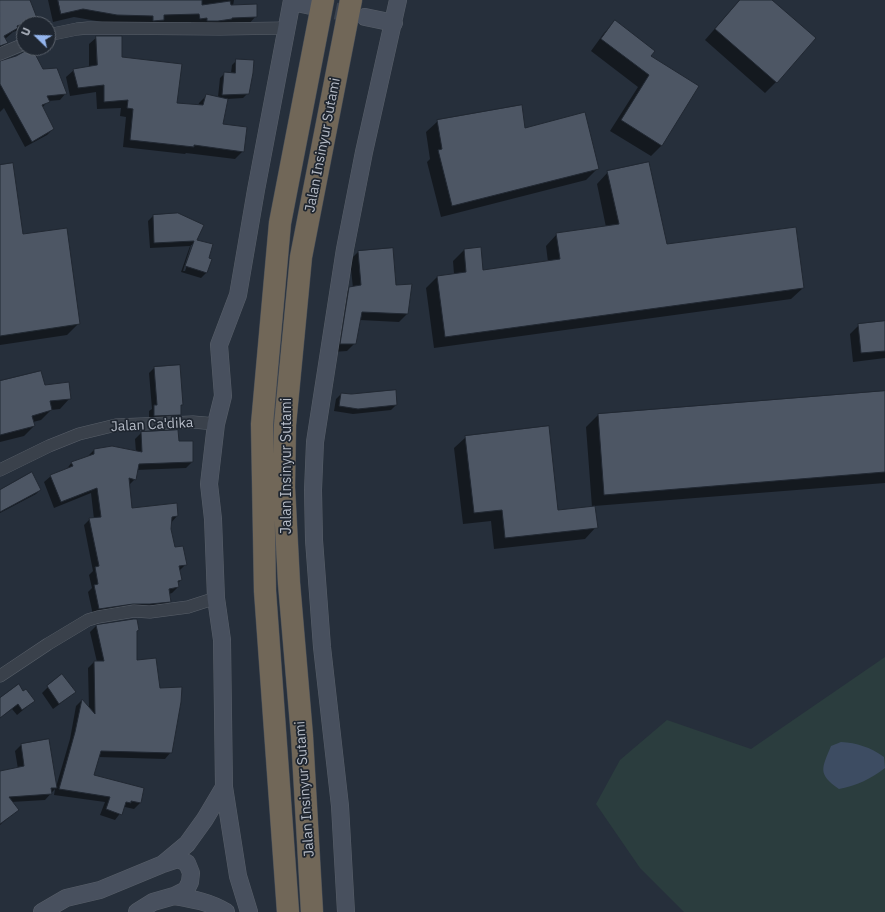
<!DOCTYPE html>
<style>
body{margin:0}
#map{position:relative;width:885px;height:912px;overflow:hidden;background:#262f3b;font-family:"IBM Plex Sans",sans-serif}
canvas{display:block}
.north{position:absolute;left:16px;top:16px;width:40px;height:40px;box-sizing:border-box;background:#1f2630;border:1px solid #5b626c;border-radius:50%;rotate:293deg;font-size:11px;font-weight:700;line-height:16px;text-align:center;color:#b6bcc7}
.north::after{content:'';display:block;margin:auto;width:14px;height:18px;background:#94b5ed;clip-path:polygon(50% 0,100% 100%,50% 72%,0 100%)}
</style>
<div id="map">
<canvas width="885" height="912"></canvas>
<div class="north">U</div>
</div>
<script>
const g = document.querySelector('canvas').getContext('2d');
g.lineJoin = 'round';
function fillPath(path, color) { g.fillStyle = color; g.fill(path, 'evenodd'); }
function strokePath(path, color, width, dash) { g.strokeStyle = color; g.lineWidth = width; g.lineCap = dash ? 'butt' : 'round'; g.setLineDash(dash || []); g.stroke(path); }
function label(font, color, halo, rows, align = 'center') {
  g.font = font + ' "IBM Plex Sans",sans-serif'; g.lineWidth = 3.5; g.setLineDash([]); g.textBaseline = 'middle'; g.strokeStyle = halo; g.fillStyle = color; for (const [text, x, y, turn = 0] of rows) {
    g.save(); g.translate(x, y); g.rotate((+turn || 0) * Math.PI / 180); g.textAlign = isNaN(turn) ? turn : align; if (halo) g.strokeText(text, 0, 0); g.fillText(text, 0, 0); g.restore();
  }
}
fillPath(new Path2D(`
 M 885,657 L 885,912 L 684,912 L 640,868 L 596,804 L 620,760 L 667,720 L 751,749 Z`), '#2b3d3e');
fillPath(new Path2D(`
 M 841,742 C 857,743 870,747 884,757 L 885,768 C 869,780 858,785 839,789 C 817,774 822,768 831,746 Z`), '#3d4c62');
fillPath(new Path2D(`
 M 0,0 L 29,0 L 36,18 L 30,24 L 24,24 L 24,28 L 13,32 L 5,39 L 7,42 L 0,49 Z
 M 48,0 L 234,0 L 233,6 L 256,16 L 248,25 L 191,27 L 191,22 L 160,23 L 108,23 L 74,17 L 53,22 Z
 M 740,0 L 771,0 L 776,82 L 765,93 L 705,40 Z
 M 615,22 L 650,56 L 662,145 L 651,156 L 610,131 L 638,87 L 591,51 L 604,33 Z
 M 97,37 L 175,104 L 198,106 L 199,103 L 207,95 L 218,97 L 220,78 L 225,73 L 231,73 L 232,65 L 237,60 L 248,93 L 243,98 L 227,99 L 221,125 L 243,151 L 235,159 L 186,153 L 185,154 L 123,147 L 126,117 L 120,116 L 121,108 L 97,109 L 96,92 L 70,96 L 66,77 L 74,70 L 89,67 L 89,44 Z
 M 32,49 L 43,70 L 66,93 L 60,100 L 48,101 L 42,108 L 53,129 L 47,135 L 25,147 L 4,108 L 0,112 L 0,62 Z
 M 438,121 L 524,129 L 598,168 L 586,180 L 441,217 L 427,162 L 430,159 L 426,132 Z
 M 0,166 L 22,236 L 79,323 L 67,335 L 0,345 Z
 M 608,172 L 666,245 L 803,288 L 791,299 L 434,348 L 426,288 L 437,277 L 454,274 L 453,261 L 464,250 L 482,271 L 548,262 L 546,246 L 557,234 L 606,227 L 597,184 Z
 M 178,214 L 208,259 L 210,260 L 206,273 L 201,278 L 181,272 L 190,246 L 150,248 L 148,221 L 153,216 ZM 191,245 L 194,245 L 185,271 L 183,271 Z
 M 358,252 L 396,286 L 407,314 L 399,322 L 360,320 L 355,343 L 347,351 L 333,352 L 341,297 L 350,288 L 353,288 L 350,260 Z
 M 885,322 L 885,358 L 853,362 L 850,334 L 859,325 Z
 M 154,368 L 182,405 L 180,407 L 180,415 L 175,420 L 149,421 L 149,411 L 152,409 L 149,373 Z
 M 0,382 L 44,386 L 70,398 L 60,409 L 51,410 L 41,420 L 33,422 L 34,426 L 24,436 L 0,442 Z
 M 885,392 L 885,483 L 594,506 L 596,527 L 585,539 L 494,549 L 491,521 L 463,524 L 454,448 L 466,437 L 557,511 L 592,507 L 586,427 L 598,415 Z
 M 341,394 L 396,405 L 391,410 L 353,414 L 334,411 L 336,399 Z
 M 141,433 L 178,442 L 192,462 L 186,468 L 136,470 L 135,479 L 129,485 L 131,509 L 177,504 L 177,516 L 171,523 L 170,530 L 174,549 L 186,564 L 179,571 L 181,580 L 177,584 L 178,587 L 172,593 L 169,594 L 170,601 L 164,608 L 93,615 L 88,592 L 92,588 L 89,575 L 93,571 L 84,525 L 90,519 L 94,519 L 91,493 L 54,508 L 44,482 L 51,476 L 66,470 L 72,462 L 88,456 L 94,450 L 136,452 L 135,439 Z
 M 40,490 L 36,494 L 0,513 L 0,491 Z
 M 96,626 L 136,632 L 136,662 L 159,689 L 171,752 L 165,759 L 98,757 L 92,776 L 143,789 L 140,803 L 134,809 L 125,807 L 115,820 L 100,815 L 105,802 L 54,795 L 55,789 L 45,800 L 11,802 L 17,810 L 0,825 L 0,772 L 18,769 L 15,751 L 21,745 L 48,740 L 56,787 L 70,739 L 76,706 L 82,700 L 89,708 L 88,668 L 94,662 L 97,662 L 90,632 Z
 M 48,687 L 75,691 L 69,697 L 53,709 L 42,693 Z
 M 23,692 L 34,701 L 17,715 L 12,709 L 0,718 L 0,700 Z`), '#0007');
const building = new Path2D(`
 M 0,0 L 30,0 L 37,18 L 17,26 L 18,28 L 4,36 L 8,43 L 0,46 Z
 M 58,0 L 202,0 L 202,5 L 230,1 L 231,5 L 257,4 L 257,17 L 232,18 L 232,19 L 218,21 L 207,21 L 207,18 L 200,19 L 199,14 L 164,15 L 164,20 L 153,21 L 153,16 L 117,15 L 83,9 L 61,14 Z
 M 740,0 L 772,0 L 816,38 L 777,83 L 715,29 Z
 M 615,20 L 655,51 L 651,56 L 699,86 L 662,146 L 621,120 L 649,75 L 601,39 Z
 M 96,36 L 122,36 L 122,57 L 182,64 L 177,103 L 203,105 L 206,94 L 228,99 L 223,124 L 247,127 L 244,152 L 194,145 L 194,147 L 130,140 L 133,109 L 127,108 L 128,100 L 104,102 L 104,85 L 78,88 L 73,69 L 97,65 Z
 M 31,48 L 32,48 L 43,69 L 57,68 L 67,94 L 47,96 L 50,102 L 42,105 L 54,129 L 32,142 L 0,84 L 0,61 L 16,56 Z
 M 236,59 L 254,60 L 253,73 L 249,94 L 222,95 L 224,72 L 235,73 Z
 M 522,105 L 525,128 L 585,112 L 599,169 L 452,206 L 438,150 L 442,149 L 437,120 Z
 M 649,162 L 667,244 L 796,227 L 804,288 L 445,337 L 437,276 L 466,272 L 464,249 L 481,247 L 483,270 L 560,259 L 556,233 L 619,224 L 607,171 Z
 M 13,163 L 23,234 L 67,228 L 80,324 L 0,336 L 0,165 Z
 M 178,213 L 204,225 L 197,240 L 213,244 L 209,258 L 212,259 L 207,273 L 185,266 L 194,241 L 154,243 L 153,215 Z
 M 393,248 L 396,285 L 412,284 L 408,314 L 362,312 L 356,344 L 340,344 L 349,287 L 361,285 L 358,251 Z
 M 885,321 L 885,351 L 861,353 L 858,324 Z
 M 180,365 L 183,405 L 181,405 L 181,415 L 154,416 L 154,405 L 157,405 L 154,367 Z
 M 41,371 L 45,385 L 69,382 L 71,399 L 50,401 L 52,410 L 32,416 L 35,426 L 0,435 L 0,381 Z
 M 396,390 L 397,405 L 358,409 L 339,406 L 341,393 L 351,394 Z
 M 885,391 L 885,472 L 604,495 L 598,414 Z
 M 549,426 L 558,510 L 595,506 L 598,528 L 505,538 L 502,510 L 474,513 L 465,436 Z
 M 178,430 L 179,441 L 193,441 L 193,462 L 139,464 L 136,480 L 129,478 L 132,508 L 177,503 L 178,516 L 172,517 L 171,529 L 175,547 L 183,546 L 187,565 L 179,566 L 182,580 L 178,581 L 179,587 L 169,589 L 171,602 L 150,604 L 133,604 L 99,609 L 94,585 L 98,584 L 95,567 L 99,566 L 89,518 L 101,517 L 97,488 L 61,502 L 50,475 L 73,466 L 71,462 L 94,454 L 94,449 L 112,446 L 142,452 L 141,432 Z
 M 32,472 L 41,490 L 0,512 L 0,490 Z
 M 134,619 L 137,619 L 139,630 L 137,631 L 137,660 L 156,658 L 160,688 L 182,687 L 181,702 L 172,753 L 101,751 L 94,775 L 144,788 L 141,803 L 131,801 L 131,803 L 126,802 L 122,815 L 106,809 L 110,797 L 59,789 L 75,732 L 82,699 L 95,714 L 94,661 L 104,661 L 96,625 Z
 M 62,674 L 76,692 L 59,704 L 47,686 Z
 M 19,684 L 23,691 L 26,689 L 35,701 L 22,710 L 18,704 L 0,718 L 0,698 Z
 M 49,739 L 57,788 L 51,788 L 52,794 L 9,797 L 19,810 L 0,824 L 0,771 L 24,766 L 21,744 Z`);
fillPath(building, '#4d5664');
strokePath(building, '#212832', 1);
strokePath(new Path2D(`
 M 311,6 L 360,16`), '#3c4450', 17, [17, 8]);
const street = new Path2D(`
 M 48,35 L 77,29 L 88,28 L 220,29 L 287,28
 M 0,54 L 24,44
 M 0,470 L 49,446 L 79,434 L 116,425 L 193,422 L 216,424
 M 0,676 L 48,644 L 88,620 L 98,617 L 134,611 L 150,612 L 188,607 L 216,598`);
const secondary = new Path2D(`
 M 292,2 L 311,6
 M 365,17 L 394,23
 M 174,896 C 193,899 210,902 226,912
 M 42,912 L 66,898 L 100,890 L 163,864 L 187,844 L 205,819 L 224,787
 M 137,912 L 153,902 L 174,896 L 186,890 L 190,882 L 191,873 L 187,863 L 178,859 L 163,864
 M 249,912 L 238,876 L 224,787 L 222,640 L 216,598 L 213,519 L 209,484 L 216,424 L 223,396 L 219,345 L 238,295 L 256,190 L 292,0
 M 346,912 L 340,806 L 322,647 L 314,540 L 313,490 L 315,442 L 345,249 L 364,152 L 398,0`);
const highway = new Path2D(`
 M 288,912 L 265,591 L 262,424 L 280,223 L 323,0
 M 312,912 L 302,736 L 289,583 L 284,487 L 285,425 L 301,257 L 351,0`);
strokePath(street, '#585f69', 13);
strokePath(secondary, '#585f69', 18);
strokePath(highway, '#454c56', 23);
strokePath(street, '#3a414b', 12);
strokePath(secondary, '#48505e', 17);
strokePath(highway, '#716758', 22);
label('14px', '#b6bcc7', '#1f2630', [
 ["Jalan Insinyur Sutami",323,145,-79],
 ["Jalan Ca'dika",152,425,-3],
 ["Jalan Insinyur Sutami",287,466,-90],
 ["Jalan Insinyur Sutami",305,789,-94]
]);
</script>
